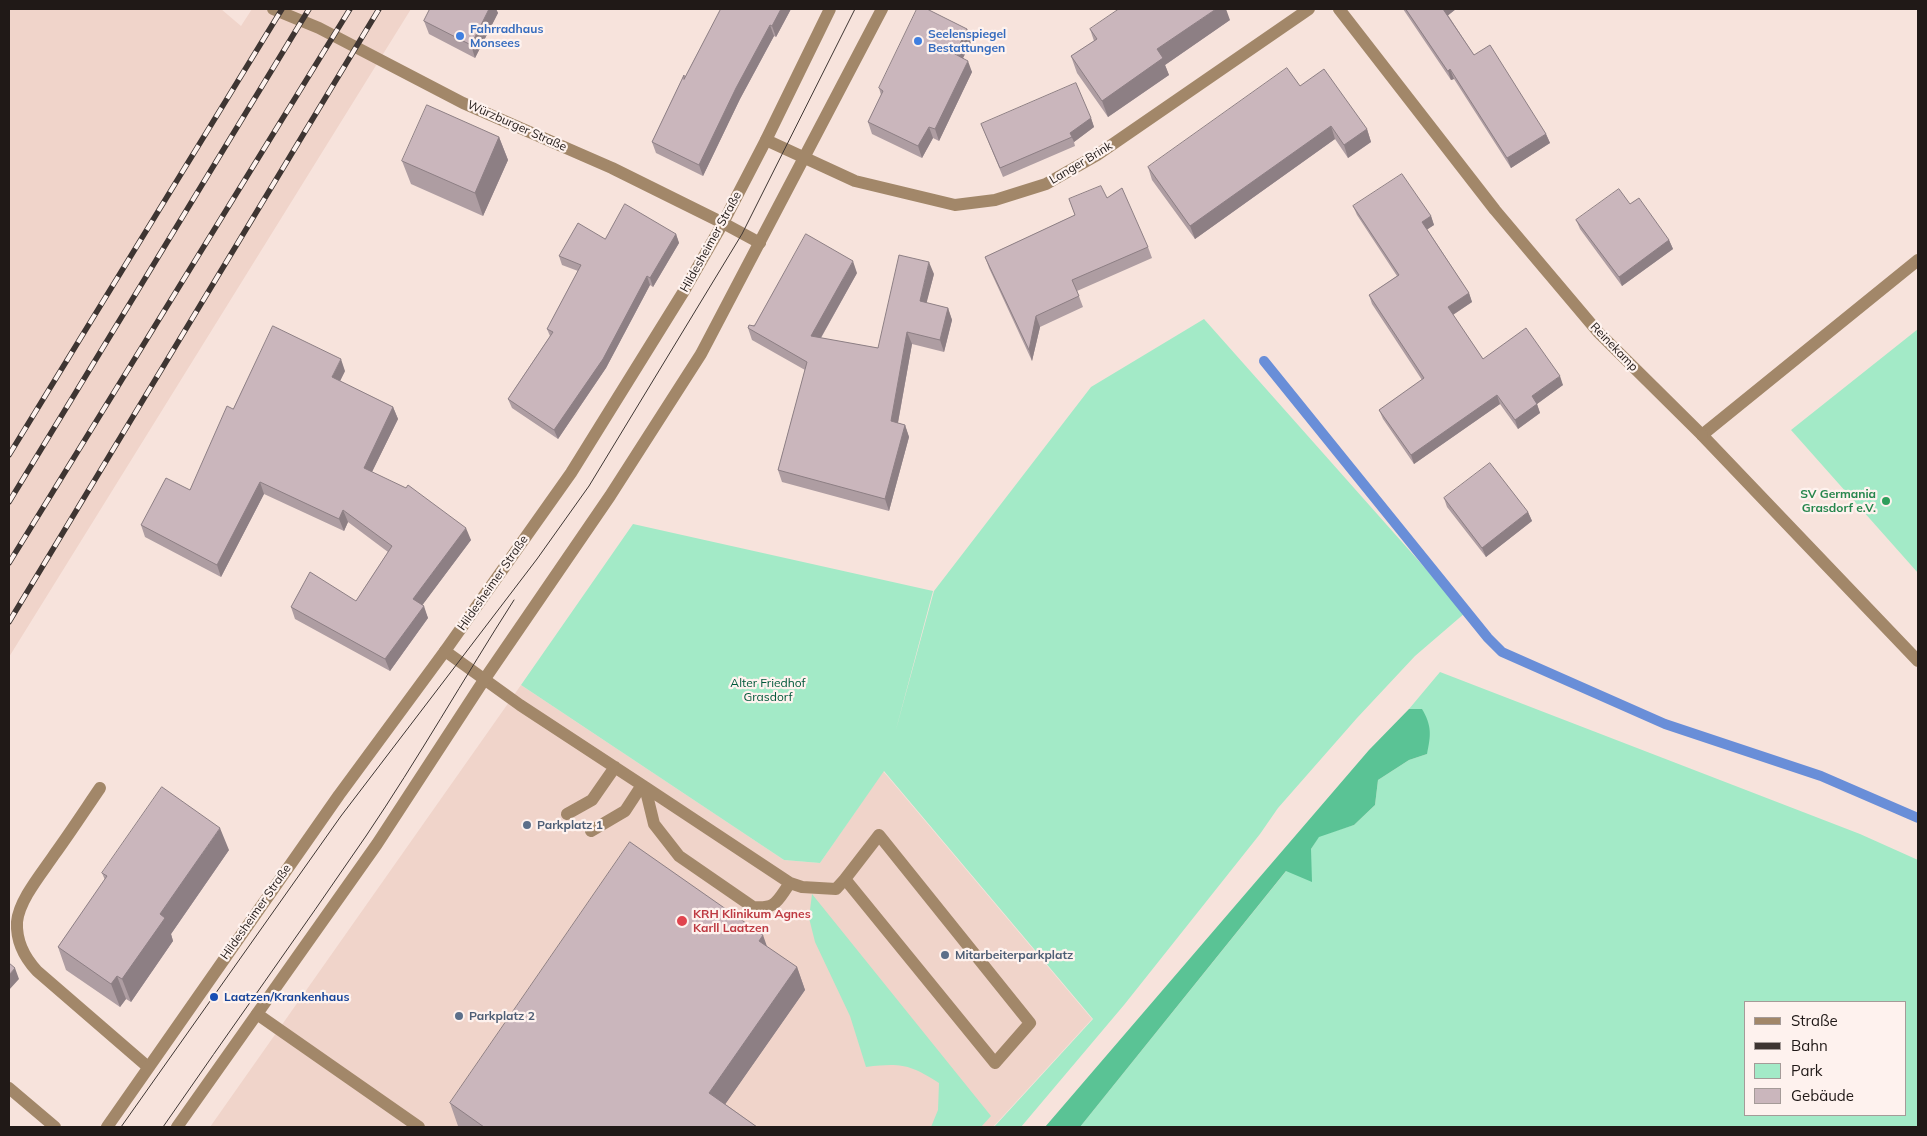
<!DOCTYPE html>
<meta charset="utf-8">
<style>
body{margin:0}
#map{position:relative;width:1927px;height:1136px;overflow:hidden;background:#f7e3dc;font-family:Mulish,sans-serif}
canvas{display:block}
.frame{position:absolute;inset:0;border:10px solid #201917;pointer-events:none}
.legend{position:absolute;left:1744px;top:1001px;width:162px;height:115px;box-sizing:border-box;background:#fef2ee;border:1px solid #a59b98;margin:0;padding:6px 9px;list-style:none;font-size:15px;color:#201917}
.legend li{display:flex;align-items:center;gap:10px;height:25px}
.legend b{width:25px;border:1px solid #a59b98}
</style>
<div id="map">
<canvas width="1927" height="1136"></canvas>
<div class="frame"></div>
<ul class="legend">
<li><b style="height:6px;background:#a28769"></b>Straße</li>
<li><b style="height:6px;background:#3e3532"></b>Bahn</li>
<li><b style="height:14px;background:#a3eac7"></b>Park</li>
<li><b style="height:14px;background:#cab6bc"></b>Gebäude</li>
</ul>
</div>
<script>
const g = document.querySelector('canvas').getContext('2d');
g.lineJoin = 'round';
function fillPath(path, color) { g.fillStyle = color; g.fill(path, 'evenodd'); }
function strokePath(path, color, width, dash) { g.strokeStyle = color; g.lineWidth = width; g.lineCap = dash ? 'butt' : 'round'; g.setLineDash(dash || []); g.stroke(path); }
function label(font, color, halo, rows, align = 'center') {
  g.font = font + ' Mulish,sans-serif'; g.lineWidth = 4.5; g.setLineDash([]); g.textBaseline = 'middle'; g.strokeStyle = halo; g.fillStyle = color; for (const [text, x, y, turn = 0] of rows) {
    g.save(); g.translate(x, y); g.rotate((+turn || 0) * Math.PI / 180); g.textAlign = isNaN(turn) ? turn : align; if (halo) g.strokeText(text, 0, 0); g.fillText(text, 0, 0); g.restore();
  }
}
fillPath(new Path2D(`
 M 9,9 L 221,9 L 241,26 L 252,9 L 411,9 L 9,657 Z
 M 521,685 L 784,860 L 820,863 L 883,771 L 1092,1019 L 993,1127 L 210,1127 Z`), '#f0d4ca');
fillPath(new Path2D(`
 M 1204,319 L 1465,613 L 1415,656 L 1357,718 L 1278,808 L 1260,834 L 1124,1005 L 1021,1127 L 994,1127 L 1093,1019 L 884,771 L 820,863 L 784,860 L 521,685 L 633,524 L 933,591 L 895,733 L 934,591 L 1091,387 Z
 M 1918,329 L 1918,573 L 1791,430 Z
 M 1440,672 L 1860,834 L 1918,860 L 1918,1127 L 1080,1127 L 1287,870 L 1311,849 L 1319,836 L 1354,825 L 1375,805 L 1378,780 L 1409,760 L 1427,754 L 1422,709 L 1409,709 ZM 1746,1002 L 1906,1002 L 1906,1115 L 1746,1115 Z
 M 812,894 L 991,1116 L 981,1127 L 931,1127 L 938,1110 L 939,1083 C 909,1064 901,1063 866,1067 L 850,1016 L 815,942 L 809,918 Z`), '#a3eac7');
fillPath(new Path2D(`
 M 1409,709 L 1422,709 C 1432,726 1431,735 1427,754 L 1409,760 L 1378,780 L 1375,805 L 1354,825 L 1319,837 L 1311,849 L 1312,882 L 1286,871 L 1080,1127 L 1045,1127 L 1369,750 Z`), '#5ac395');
strokePath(new Path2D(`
 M 1264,361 L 1488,638 L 1502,652 L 1665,724 L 1821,776 L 1918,818`), '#698ed8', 10);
strokePath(new Path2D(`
 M 1918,260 L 1702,435 L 1918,661
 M 445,651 L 520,705 L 645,787
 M 100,788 C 85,810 70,833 54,855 C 42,873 19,900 17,922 C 16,942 24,957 37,971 L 148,1067
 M 567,814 L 592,800 L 615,767
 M 591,831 L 625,811 L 642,785
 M 790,883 C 777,901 777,909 753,907 L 679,856 L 654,824 L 645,787 L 790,883 L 802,887 L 836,889 L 845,879 L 995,1063 L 1030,1023 L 879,835 L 845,879
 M 257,1014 L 419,1127
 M 9,1088 L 55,1127`), '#a28769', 12);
strokePath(new Path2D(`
 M 273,9 L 319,28 L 463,103 L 612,168 L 723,223 L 760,243
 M 1339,9 L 1495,210 L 1598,332 L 1702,435
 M 766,140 L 855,181 L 955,205 L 995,200 L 1046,184 L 1097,155 L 1309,9`), '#a28769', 12);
strokePath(new Path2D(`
 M 107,1127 L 339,795 L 445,651 L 571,473 L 684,291 L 723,223 L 766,140 L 830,9
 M 177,1127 L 377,844 L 484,680 L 610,496 L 701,354 L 882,9`), '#a28769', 12);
strokePath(new Path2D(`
 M 121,1127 L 341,816 L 537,559 L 589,486 L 742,234 L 855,9
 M 163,1127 C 230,1030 299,934 366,836 C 418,759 464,678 514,600`), '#3e3532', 1);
const rail = new Path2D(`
 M 9,455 L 282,9
 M 9,502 L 309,9
 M 9,563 L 350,9
 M 9,622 L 379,9`);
strokePath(rail, '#3e3532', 5.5);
strokePath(rail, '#fef2ee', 4, [11]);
fillPath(new Path2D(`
 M 430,9 L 496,9 L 498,13 L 475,58 L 429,34 L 424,21 Z
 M 721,9 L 791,9 L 776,37 L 774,36 L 740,99 L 703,176 L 656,153 L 652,142 L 684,75 L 685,77 Z
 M 1403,9 L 1456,9 L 1448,15 L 1474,55 L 1546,134 L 1550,143 L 1511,168 L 1454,79 L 1451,80 Z
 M 1230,20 L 1165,65 L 1169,75 L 1108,117 L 1077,73 L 1071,56 L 1094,41 L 1090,29 Z
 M 967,29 L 972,40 L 963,58 L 972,72 L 939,141 L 933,138 L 922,158 L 872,134 L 868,122 L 881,95 L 879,88 Z
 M 1300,86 L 1367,129 L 1371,142 L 1348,158 L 1335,139 L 1195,239 L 1152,180 L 1148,167 Z
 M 1091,118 L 1094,127 L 1074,142 L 1075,146 L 1003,177 L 981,124 Z
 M 499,137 L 508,160 L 483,216 L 411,184 L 402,161 Z
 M 1107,198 L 1148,247 L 1152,258 L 1077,291 L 1083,307 L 1040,327 L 1032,361 L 989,268 L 985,257 L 1075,215 L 1069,199 Z
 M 1630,204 L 1669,240 L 1673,249 L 1622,286 L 1580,229 L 1576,220 Z
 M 1353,206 L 1431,216 L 1434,225 L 1427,229 L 1469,293 L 1472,302 L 1453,315 L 1483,359 L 1563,385 L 1537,404 L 1540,413 L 1518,429 L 1500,404 L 1414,464 L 1383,419 L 1379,410 L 1422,380 L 1372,304 L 1369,295 L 1397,276 L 1357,215 Z
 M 676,234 L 679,243 L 653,287 L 650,285 L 606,368 L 558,439 L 512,408 L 508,399 L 550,336 L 547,329 L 578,271 L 562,265 L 559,256 L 605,239 Z
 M 857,273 L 821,338 L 878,348 L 934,274 L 926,303 L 948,308 L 952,320 L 944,352 L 912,344 L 898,423 L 905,425 L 909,437 L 889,511 L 782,482 L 778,470 L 805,370 L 752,340 L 748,328 Z
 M 345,371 L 340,381 L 393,407 L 398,419 L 372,472 L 471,540 L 422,605 L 428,618 L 390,671 L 295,619 L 291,607 L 356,601 L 388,552 L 348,522 L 344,531 L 264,494 L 221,577 L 145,537 L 141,525 L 190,490 L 233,409 Z
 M 1444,498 L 1528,512 L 1532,521 L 1486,557 L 1447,507 Z
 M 229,850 L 171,934 L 173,941 L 131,1002 L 126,999 L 120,1007 L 66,970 L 58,947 L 105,880 L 102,873 Z
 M 797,967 L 805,990 L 725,1104 L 757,1127 L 460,1127 L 458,1126 L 450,1103 Z`), '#ae9da2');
fillPath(new Path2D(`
 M 489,9 L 496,9 L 498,13 L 475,58 L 471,45 Z
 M 781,9 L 791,9 L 776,37 L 772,26 Z
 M 1216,9 L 1226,9 L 1230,20 L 1165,65 L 1169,75 L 1108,117 L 1102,101 L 1157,49 Z
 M 1443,9 L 1456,9 L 1446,17 Z
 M 770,25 L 774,36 L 740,99 L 703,176 L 699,165 L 736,88 Z
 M 967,29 L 972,40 L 959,66 L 955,54 Z
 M 968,61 L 972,72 L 939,141 L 935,129 Z
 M 1450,69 L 1454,79 L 1451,80 L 1448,71 Z
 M 1091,118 L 1094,127 L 1074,142 L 1070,133 Z
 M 1331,126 L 1335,139 L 1195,239 L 1190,226 Z
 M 929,127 L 933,138 L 922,158 L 918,146 Z
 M 1367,129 L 1371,142 L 1348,158 L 1344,145 Z
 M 1546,134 L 1550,143 L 1511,168 L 1507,158 Z
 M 499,137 L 508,160 L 483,216 L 475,193 Z
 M 1431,216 L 1434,225 L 1425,231 L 1422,222 Z
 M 676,234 L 679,243 L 653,287 L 650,278 Z
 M 1669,240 L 1673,249 L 1622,286 L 1619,277 Z
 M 853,261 L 857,273 L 815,348 L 811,336 Z
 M 929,262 L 934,274 L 924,313 L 920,301 Z
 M 647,276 L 650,285 L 606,368 L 558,439 L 554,430 Z
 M 1469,293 L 1472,302 L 1451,316 L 1448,307 Z
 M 948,308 L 952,320 L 944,352 L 940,340 Z
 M 1036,316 L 1040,327 L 1032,361 L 1029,350 Z
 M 907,332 L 912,344 L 896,433 L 891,421 Z
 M 341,359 L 345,371 L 336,389 L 332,377 Z
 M 1560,376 L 1563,385 L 1537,404 L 1540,413 L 1518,429 L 1515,420 L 1532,396 Z
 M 1497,395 L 1500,404 L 1414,464 L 1411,455 Z
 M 393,407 L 398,419 L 368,480 L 364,468 Z
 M 905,425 L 909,437 L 889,511 L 885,499 Z
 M 260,482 L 264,494 L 221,577 L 217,565 Z
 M 343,510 L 348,522 L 344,531 L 339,519 Z
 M 1528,512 L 1532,521 L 1486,557 L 1482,548 Z
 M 466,528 L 471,540 L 418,611 L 413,599 Z
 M 424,606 L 428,618 L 390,671 L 385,659 Z
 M 220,828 L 229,850 L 171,934 L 173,941 L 131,1002 L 122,979 L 160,914 Z
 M 763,935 L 771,958 L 759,941 Z
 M 797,967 L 805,990 L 717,1116 L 709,1093 Z
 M 15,968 L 19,979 L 9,990 L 9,975 Z
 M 117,976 L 126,999 L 120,1007 L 111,984 Z`), '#8d7f84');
const building = new Path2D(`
 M 430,9 L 489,9 L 471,45 L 424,21 Z
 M 721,9 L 781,9 L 772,26 L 770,25 L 736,88 L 699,165 L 652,142 L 684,75 L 684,79 Z
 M 917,9 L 927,9 L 967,29 L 955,54 L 968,61 L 935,129 L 929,127 L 918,146 L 868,122 L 883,91 L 879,88 Z
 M 1119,9 L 1216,9 L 1157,49 L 1163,58 L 1102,101 L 1071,56 L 1097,39 L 1090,29 Z
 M 1406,9 L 1443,9 L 1474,55 L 1490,45 L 1546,134 L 1507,158 L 1450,69 L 1448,71 Z
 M 1287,68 L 1300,86 L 1324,69 L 1367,129 L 1344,145 L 1331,126 L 1190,226 L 1148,167 Z
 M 1076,83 L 1091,118 L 1070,133 L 1072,137 L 1000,168 L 981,124 Z
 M 427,105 L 499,137 L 475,193 L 402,161 Z
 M 1402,174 L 1431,216 L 1422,222 L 1469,293 L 1448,307 L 1483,359 L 1526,328 L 1560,376 L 1532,396 L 1537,404 L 1515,420 L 1497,395 L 1411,455 L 1379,410 L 1424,378 L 1369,295 L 1399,275 L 1353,206 Z
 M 1101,186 L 1107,198 L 1122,188 L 1148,247 L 1072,280 L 1079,296 L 1036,316 L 1029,350 L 985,257 L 1075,215 L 1069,199 Z
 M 1619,189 L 1630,204 L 1639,198 L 1669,240 L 1619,277 L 1576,220 Z
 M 625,204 L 676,234 L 650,278 L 647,276 L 603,359 L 554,430 L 508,399 L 553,332 L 547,329 L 581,265 L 559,256 L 578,223 L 605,239 Z
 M 806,234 L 853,261 L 811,336 L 878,348 L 899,255 L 929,262 L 920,301 L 948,308 L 940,340 L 907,332 L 891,421 L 905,425 L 885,499 L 778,470 L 807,362 L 748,328 L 749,325 L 754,326 Z
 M 273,326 L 341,359 L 332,377 L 393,407 L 364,468 L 406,488 L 408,485 L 466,528 L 413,599 L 424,606 L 385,659 L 291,607 L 310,572 L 356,601 L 392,546 L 343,510 L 339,519 L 260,482 L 217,565 L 141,525 L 166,478 L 190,490 L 227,406 L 233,409 Z
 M 1490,463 L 1528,512 L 1482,548 L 1444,498 Z
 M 162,787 L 220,828 L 160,914 L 165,918 L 122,979 L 117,976 L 111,984 L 58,947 L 107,876 L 102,873 Z
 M 630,842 L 763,935 L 759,941 L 797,967 L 709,1093 L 757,1127 L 484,1127 L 450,1103 Z
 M 9,963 L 15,968 L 9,975 Z`);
fillPath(building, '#cab6bc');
strokePath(building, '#8d7f84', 1);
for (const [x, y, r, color] of [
 [460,36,5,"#3f7fe0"],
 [918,41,5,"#3f7fe0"],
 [1886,501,5,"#2e9e5b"],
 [527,825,5,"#5c6f8a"],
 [682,921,6,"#e0444e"],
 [945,955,5,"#5c6f8a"],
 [214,997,5,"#1a4fb4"],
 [459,1016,5,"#5c6f8a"]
]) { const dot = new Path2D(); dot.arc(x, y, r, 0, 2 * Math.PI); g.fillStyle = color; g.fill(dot); strokePath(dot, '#fef2ee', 2); }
label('bold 12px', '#366cbe', '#fef2ee', [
 ["Fahrradhaus",470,29],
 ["Monsees",470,43],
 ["Seelenspiegel",928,34],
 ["Bestattungen",928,48]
], 'left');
label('12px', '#201917', '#fef2ee', [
 ["Würzburger Straße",517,126,24],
 ["Langer Brink",1081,163,-31],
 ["Hildesheimer Straße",711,242,-61],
 ["Reinekamp",1614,347,46],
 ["Hildesheimer Straße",493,583,-55],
 ["Hildesheimer Straße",256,912,-55]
]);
label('bold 12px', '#27864d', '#fef2ee', [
 ["SV Germania",1876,494],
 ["Grasdorf e.V.",1876,508]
], 'right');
label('12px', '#00583a', '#fef2ee', [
 ["Alter Friedhof",768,683],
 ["Grasdorf",768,697]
]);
label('bold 12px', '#4e5e75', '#fef2ee', [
 ["Parkplatz 1",537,825],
 ["Mitarbeiterparkplatz",955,955],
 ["Parkplatz 2",469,1016]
], 'left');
label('bold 12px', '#be3a42', '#fef2ee', [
 ["KRH Klinikum Agnes",693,914],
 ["Karll Laatzen",693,928]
], 'left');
label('bold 12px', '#164399', '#fef2ee', [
 ["Laatzen/Krankenhaus",224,997]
], 'left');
</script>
